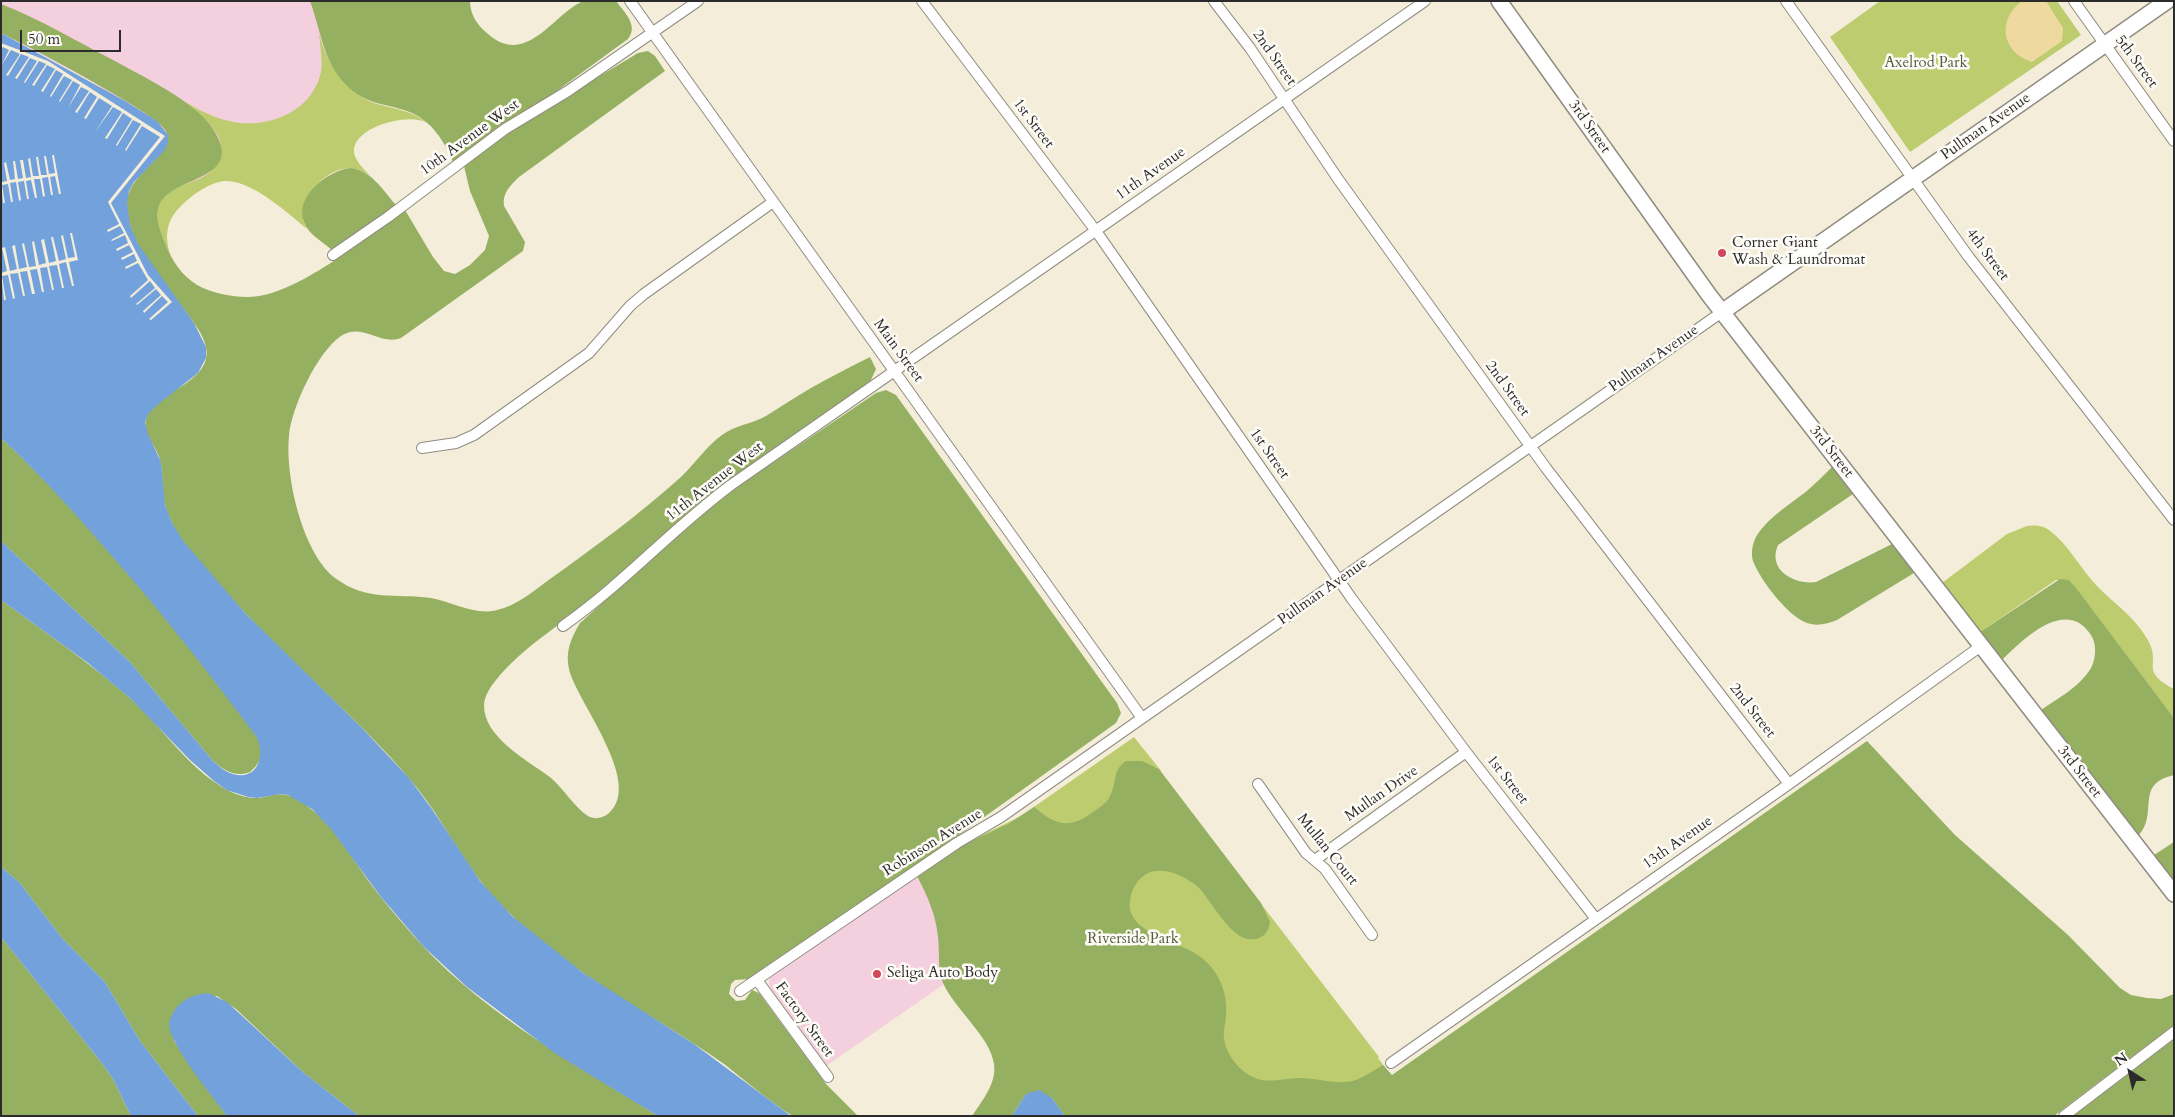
<!DOCTYPE html>
<style>
body{margin:0}
#map{position:relative;width:2175px;height:1117px;overflow:hidden;background:#f4edd9;font-family:Cardo,serif}
canvas{display:block}
.frame{position:absolute;inset:0;border:2px solid #2b2b2b;pointer-events:none}
.north{position:absolute;left:2105px;top:1047px;width:50px;height:50px;-webkit-text-stroke:4px #fdfcf7;paint-order:stroke;rotate:325deg;font-size:14px;font-weight:700;line-height:20px;text-align:center;color:#2b2b2b}
.north::after{content:'';display:block;margin:auto;width:18px;height:22px;background:#2b2b2b;clip-path:polygon(50% 0,100% 100%,50% 72%,0 100%)}
.scale{position:absolute;left:20px;top:30px;width:101px;height:22px;box-sizing:border-box;border:2px solid #2b2b2b;border-top:0;padding-left:6px;font-size:15px;line-height:18px;white-space:nowrap;color:#2b2b2b;-webkit-text-stroke:4px #fdfcf7;paint-order:stroke}
</style>
<div id="map">
<canvas width="2175" height="1117"></canvas>
<div class="frame"></div>
<div class="north">N</div>
<div class="scale">50 m</div>
</div>
<script>
const g = document.querySelector('canvas').getContext('2d');
g.lineJoin = 'round';
function fillPath(path, color) { g.fillStyle = color; g.fill(path, 'evenodd'); }
function strokePath(path, color, width, dash) { g.strokeStyle = color; g.lineWidth = width; g.lineCap = dash ? 'butt' : 'round'; g.setLineDash(dash || []); g.stroke(path); }
function label(font, color, halo, rows, align = 'center') {
  g.font = font + ' Cardo,serif'; g.lineWidth = 5; g.setLineDash([]); g.textBaseline = 'middle'; g.strokeStyle = halo; g.fillStyle = color; for (const [text, x, y, turn = 0] of rows) {
    g.save(); g.translate(x, y); g.rotate((+turn || 0) * Math.PI / 180); g.textAlign = isNaN(turn) ? turn : align; if (halo) g.strokeText(text, 0, 0); g.fillText(text, 0, 0); g.restore();
  }
}
fillPath(new Path2D(`
 M 1,1 L 346,1 L 383,53 L 132,231 L 161,155 L 98,85 L 1,33 Z
 M 929,868 L 989,953 L 826,1066 L 770,988 L 769,979 Z`), '#f4cfdd');
fillPath(new Path2D(`
 M 1880,1 L 2057,1 L 2081,35 L 1910,152 L 1830,37 Z
 M 319,34 C 328,66 347,97 381,105 C 398,109 414,112 427,123 C 410,112 351,127 354,153 C 356,163 368,173 375,181 C 369,175 363,170 355,169 C 329,163 295,200 305,225 C 308,232 316,237 322,241 C 298,223 256,180 225,181 C 210,182 192,195 182,205 C 167,219 164,234 170,254 C 164,241 154,221 159,206 C 166,185 194,185 209,173 C 214,169 216,164 218,158 C 219,154 221,150 221,147 C 221,128 191,106 176,97 C 193,106 210,117 229,121 C 266,130 312,113 321,72 C 323,60 320,46 319,34 Z
 M 2027,526 C 2035,525 2042,525 2049,530 C 2068,544 2080,568 2096,585 C 2113,603 2133,615 2146,637 C 2164,665 2137,669 2174,689 L 2174,718 L 2069,580 L 2056,580 L 1980,632 L 1942,583 L 2007,534 Z
 M 1134,737 L 1162,772 L 1155,766 L 1379,1057 L 1378,1058 L 1391,1075 L 1483,1116 L 1065,1116 L 1056,1103 L 970,841 L 1021,816 Z`), '#bdcc6e');
fillPath(new Path2D(`
 M 310,1 L 470,1 C 470,15 478,26 488,34 C 526,67 552,16 581,2 C 589,0 606,1 616,1 C 624,12 639,25 628,39 L 554,93 L 502,125 L 453,162 C 444,141 433,123 412,113 C 388,103 366,106 346,85 C 323,61 321,31 310,1 Z
 M 1,4 C 40,19 76,41 113,60 C 140,75 170,89 194,109 C 203,116 213,126 218,138 C 239,181 169,177 159,206 C 154,219 163,238 168,250 C 175,266 187,281 203,288 C 220,295 241,299 259,296 C 303,289 368,237 405,210 L 433,257 L 444,271 L 455,274 L 470,265 L 485,250 L 489,236 L 470,191 L 464,166 L 512,129 L 638,53 L 648,51 L 655,56 L 665,71 L 519,177 C 510,186 502,193 504,206 L 525,242 L 523,251 L 401,338 C 380,346 362,322 341,336 C 318,351 291,408 289,436 C 285,476 302,552 335,578 C 367,602 395,593 431,598 C 453,602 475,616 497,610 C 516,606 534,591 550,579 C 595,547 641,513 682,476 C 696,462 707,446 722,435 C 735,425 752,424 766,416 C 781,407 795,397 811,388 C 830,377 850,367 870,357 L 876,369 L 870,382 C 856,394 839,405 823,416 C 791,438 759,460 728,483 C 682,517 643,558 599,594 C 566,622 524,645 496,680 C 491,686 485,695 484,704 C 483,738 528,760 551,778 C 563,788 576,809 588,816 C 595,820 603,818 609,813 C 644,782 576,701 569,669 C 565,652 571,638 580,623 L 715,502 L 876,393 L 886,390 L 896,395 L 1117,703 L 1121,713 L 1116,723 L 959,835 L 749,979 L 735,980 L 731,984 L 729,994 L 736,1001 L 745,1000 L 752,990 L 759,993 L 826,1084 L 858,1116 C 841,1116 809,1117 794,1116 C 785,1114 736,1073 724,1064 C 646,1009 558,968 493,896 C 469,870 453,840 434,811 C 413,780 387,753 361,727 C 312,678 260,632 215,580 C 196,558 175,536 166,508 C 161,492 164,476 160,460 C 157,446 140,432 147,416 C 158,391 213,382 206,347 C 203,334 194,323 186,312 C 164,283 125,241 127,202 C 129,171 180,152 165,130 C 158,120 144,113 134,106 C 91,80 46,55 1,33 Z
 M 350,168 C 371,170 383,190 396,205 L 332,250 C 323,242 308,234 304,222 C 294,196 328,171 350,168 Z
 M 1,438 C 81,512 154,600 220,687 C 230,701 257,731 261,746 C 263,758 258,765 250,772 C 235,778 224,770 213,761 L 130,662 L 1,541 Z
 M 1832,467 L 1853,494 L 1778,545 C 1767,570 1794,585 1816,582 L 1892,544 L 1914,573 L 1837,620 C 1829,623 1820,626 1811,624 C 1791,621 1760,580 1753,561 C 1751,554 1752,546 1755,539 C 1765,519 1791,504 1808,490 C 1816,483 1824,475 1832,467 Z
 M 2060,579 L 2069,580 L 2076,588 L 2174,718 L 2174,775 C 2134,784 2159,812 2139,835 L 2041,710 C 2057,699 2081,686 2091,668 C 2096,659 2097,644 2091,635 C 2066,596 2022,640 2002,660 L 1980,632 Z
 M 1,600 C 45,632 90,663 131,699 C 160,725 183,761 216,783 C 228,791 241,798 256,798 C 261,798 267,796 273,795 C 288,792 300,800 311,809 C 334,827 349,853 365,876 C 382,900 402,923 422,945 C 489,1017 576,1064 658,1116 L 359,1116 L 304,1073 L 236,1009 L 217,996 L 179,1005 L 171,1018 L 174,1041 L 227,1116 L 198,1116 L 140,1041 L 105,982 L 62,938 L 19,882 L 1,867 Z
 M 1867,741 L 1955,835 L 2068,935 L 2120,988 L 2131,995 L 2147,998 L 2161,999 L 2174,994 L 2174,1025 L 2054,1116 L 1065,1116 L 1052,1098 L 1026,1094 L 1012,1116 L 972,1116 C 982,1101 997,1083 994,1064 C 990,1036 955,1010 943,983 C 937,968 940,953 938,937 C 936,915 927,895 917,876 L 959,847 L 1008,824 L 1034,807 C 1056,825 1069,830 1093,812 C 1099,808 1107,803 1110,796 C 1117,784 1112,770 1126,761 L 1142,761 L 1159,769 L 1261,903 L 1270,922 C 1269,928 1267,934 1261,937 C 1234,951 1212,899 1197,886 C 1185,876 1163,866 1148,873 C 1137,879 1131,890 1130,901 C 1125,934 1182,941 1202,958 C 1219,972 1228,993 1226,1015 C 1226,1022 1223,1030 1224,1037 C 1225,1056 1244,1077 1262,1080 C 1274,1082 1288,1078 1300,1078 C 1318,1078 1339,1086 1356,1080 C 1366,1076 1374,1070 1383,1065 L 1392,1075 Z
 M 2174,842 L 2174,880 L 2154,855 Z
 M 1,937 L 101,1062 L 113,1079 L 131,1116 L 1,1116 Z
 M 2174,1039 L 2174,1116 L 2073,1116 Z`), '#96b061');
fillPath(new Path2D(`
 M 2022,1 L 2046,1 L 2063,28 L 2062,41 L 2032,62 C 2002,53 1996,20 2022,1 Z`), '#eeda9e');
fillPath(new Path2D(`
 M 1,33 L 125,101 L 157,121 L 168,135 L 168,143 L 164,151 L 134,182 L 129,191 L 127,203 L 130,225 L 138,244 L 194,323 L 206,347 L 206,358 L 198,373 L 156,406 L 148,414 L 145,422 L 148,434 L 161,462 L 165,505 L 172,523 L 184,542 L 245,613 L 362,728 L 409,778 L 432,809 L 480,881 L 512,916 L 582,972 L 694,1044 L 791,1116 L 658,1116 L 556,1054 L 467,987 L 423,946 L 381,897 L 331,829 L 312,809 L 288,795 L 281,794 L 257,798 L 248,797 L 227,790 L 214,781 L 190,760 L 131,699 L 88,663 L 1,600 L 1,541 L 130,662 L 213,761 C 219,766 225,772 233,774 C 258,781 266,755 256,736 C 212,677 167,619 118,563 C 81,520 43,477 1,438 Z
 M 1,867 L 19,882 L 62,938 L 105,982 L 140,1041 L 198,1116 L 131,1116 L 113,1079 L 101,1062 L 1,937 Z
 M 208,993 L 227,1002 L 304,1073 L 359,1116 L 227,1116 C 214,1098 169,1044 169,1024 C 170,1017 174,1009 180,1004 C 188,997 197,994 208,993 Z
 M 1039,1090 L 1052,1098 L 1065,1116 L 1012,1116 L 1026,1094 Z`), '#72a1dc');
fillPath(new Path2D(`
 M 1,43 L 48,61 L 165,136 L 111,203 L 148,275 L 172,302 L 151,320 L 149,319 L 168,302 L 162,296 L 144,313 L 143,311 L 161,295 L 156,289 L 137,305 L 136,304 L 155,288 L 150,281 L 131,298 L 130,296 L 148,280 L 138,263 L 126,269 L 125,267 L 137,261 L 134,254 L 122,260 L 121,258 L 133,252 L 129,245 L 117,251 L 116,249 L 128,243 L 125,235 L 112,241 L 111,240 L 124,233 L 120,226 L 108,232 L 107,230 L 119,224 L 108,202 L 160,137 L 142,126 L 126,151 L 125,150 L 141,124 L 133,120 L 117,146 L 116,145 L 132,119 L 123,113 L 107,139 L 105,138 L 122,112 L 113,107 L 95,132 L 112,106 L 99,98 L 86,119 L 84,118 L 97,97 L 90,92 L 77,113 L 75,112 L 89,91 L 81,87 L 68,108 L 80,85 L 73,81 L 60,102 L 59,101 L 72,80 L 64,76 L 51,97 L 50,96 L 63,74 L 56,70 L 43,92 L 41,91 L 55,69 L 47,65 L 34,86 L 32,85 L 46,64 L 39,61 L 25,83 L 24,82 L 37,61 L 30,58 L 17,79 L 15,78 L 29,57 L 21,54 L 8,76 L 6,75 L 20,54 L 11,50 L 1,66 L 9,50 L 3,47 L 1,50 Z
 M 52,155 L 54,155 L 61,194 L 59,194 L 55,176 L 50,177 L 53,195 L 51,195 L 48,177 L 42,178 L 45,196 L 43,197 L 40,179 L 34,179 L 37,198 L 35,198 L 31,180 L 26,181 L 29,199 L 27,199 L 24,181 L 18,182 L 21,200 L 19,201 L 16,182 L 10,183 L 13,202 L 11,202 L 8,184 L 2,185 L 5,203 L 3,203 L 1,178 L 2,182 L 7,181 L 4,163 L 6,162 L 10,180 L 15,179 L 13,161 L 15,161 L 18,179 L 23,178 L 20,160 L 23,160 L 26,178 L 31,177 L 28,159 L 30,158 L 33,176 L 39,176 L 36,157 L 38,157 L 41,175 L 47,175 L 44,156 L 46,156 L 49,174 L 55,173 Z
 M 70,233 L 72,233 L 78,260 L 69,262 L 74,286 L 72,286 L 66,262 L 59,264 L 64,288 L 62,288 L 57,265 L 49,266 L 54,290 L 52,290 L 47,267 L 40,268 L 44,292 L 42,292 L 37,269 L 30,270 L 35,294 L 32,294 L 27,271 L 20,272 L 25,296 L 23,296 L 18,273 L 10,274 L 15,298 L 13,299 L 8,275 L 2,276 L 6,300 L 4,300 L 1,273 L 7,271 L 2,248 L 5,247 L 10,271 L 17,269 L 12,246 L 15,245 L 19,269 L 27,267 L 22,244 L 24,243 L 29,267 L 36,266 L 32,242 L 34,241 L 39,265 L 46,263 L 41,240 L 44,239 L 49,263 L 56,261 L 51,237 L 53,237 L 59,261 L 66,259 L 61,236 L 63,235 L 68,258 L 75,257 Z`), '#f4edd9');
const street = new Path2D(`
 M 630,1 L 1142,718
 M 922,1 L 1096,231 L 1352,599 L 1466,752 L 1596,919
 M 1214,1 L 1250,48 L 1338,179 L 1546,468 L 1789,784
 M 1786,1 L 1968,256 L 2174,520
 M 2074,1 L 2174,141
 M 333,255 L 388,217 L 505,129 L 568,91 L 698,1
 M 422,448 L 456,443 L 474,435 L 589,353 L 630,306 L 644,294 L 773,202
 M 563,626 C 623,584 672,529 731,485 L 1425,1
 M 1258,784 L 1306,853 L 1325,869 L 1372,935
 M 1315,860 L 1466,752
 M 757,980 L 828,1077
 M 740,991 L 957,843 L 1001,817 L 1722,312
 M 1391,1063 L 1789,784 L 1981,646
 M 2064,1116 L 2174,1032`);
const secondary = new Path2D(`
 M 1499,1 L 1709,295 L 2174,894
 M 1722,312 L 2167,1`);
strokePath(street, '#908c82', 12);
strokePath(secondary, '#908c82', 18);
strokePath(street, '#fff', 10);
strokePath(secondary, '#fff', 15);
for (const [x, y, r, color] of [
 [1722,253,5,"#d1495b"],
 [877,974,5,"#d1495b"]
]) { const dot = new Path2D(); dot.arc(x, y, r, 0, 2 * Math.PI); g.fillStyle = color; g.fill(dot); strokePath(dot, '#fdfcf7', 2); }
label('15px', '#2b2b2b', '#fdfcf7', [
 ["2nd Street",1274,58,55],
 ["5th Street",2136,62,54],
 ["1st Street",1033,124,53],
 ["3rd Street",1589,127,55],
 ["Pullman Avenue",1986,127,-35],
 ["10th Avenue West",470,138,-36],
 ["11th Avenue",1151,174,-35],
 ["4th Street",1987,255,53],
 ["Main Street",898,351,54],
 ["Pullman Avenue",1654,359,-35],
 ["2nd Street",1507,389,54],
 ["3rd Street",1831,452,52],
 ["1st Street",1269,454,55],
 ["11th Avenue West",715,482,-38],
 ["Pullman Avenue",1323,592,-35],
 ["2nd Street",1752,711,52],
 ["3rd Street",2079,772,52],
 ["1st Street",1507,780,52],
 ["Mullan Drive",1382,794,-35],
 ["Robinson Avenue",933,843,-32],
 ["13th Avenue",1678,843,-35],
 ["Mullan Court",1327,850,51],
 ["Factory Street",804,1020,54]
]);
label('15px', '#575b3f', '#fdfcf7', [
 ["Axelrod Park",1926,64],
 ["Riverside Park",1133,940]
]);
label('15px', '#2b2b2b', '#fdfcf7', [
 ["Corner Giant",1732,244],
 ["Wash & Laundromat",1732,261],
 ["Seliga Auto Body",887,974]
], 'left');
</script>
